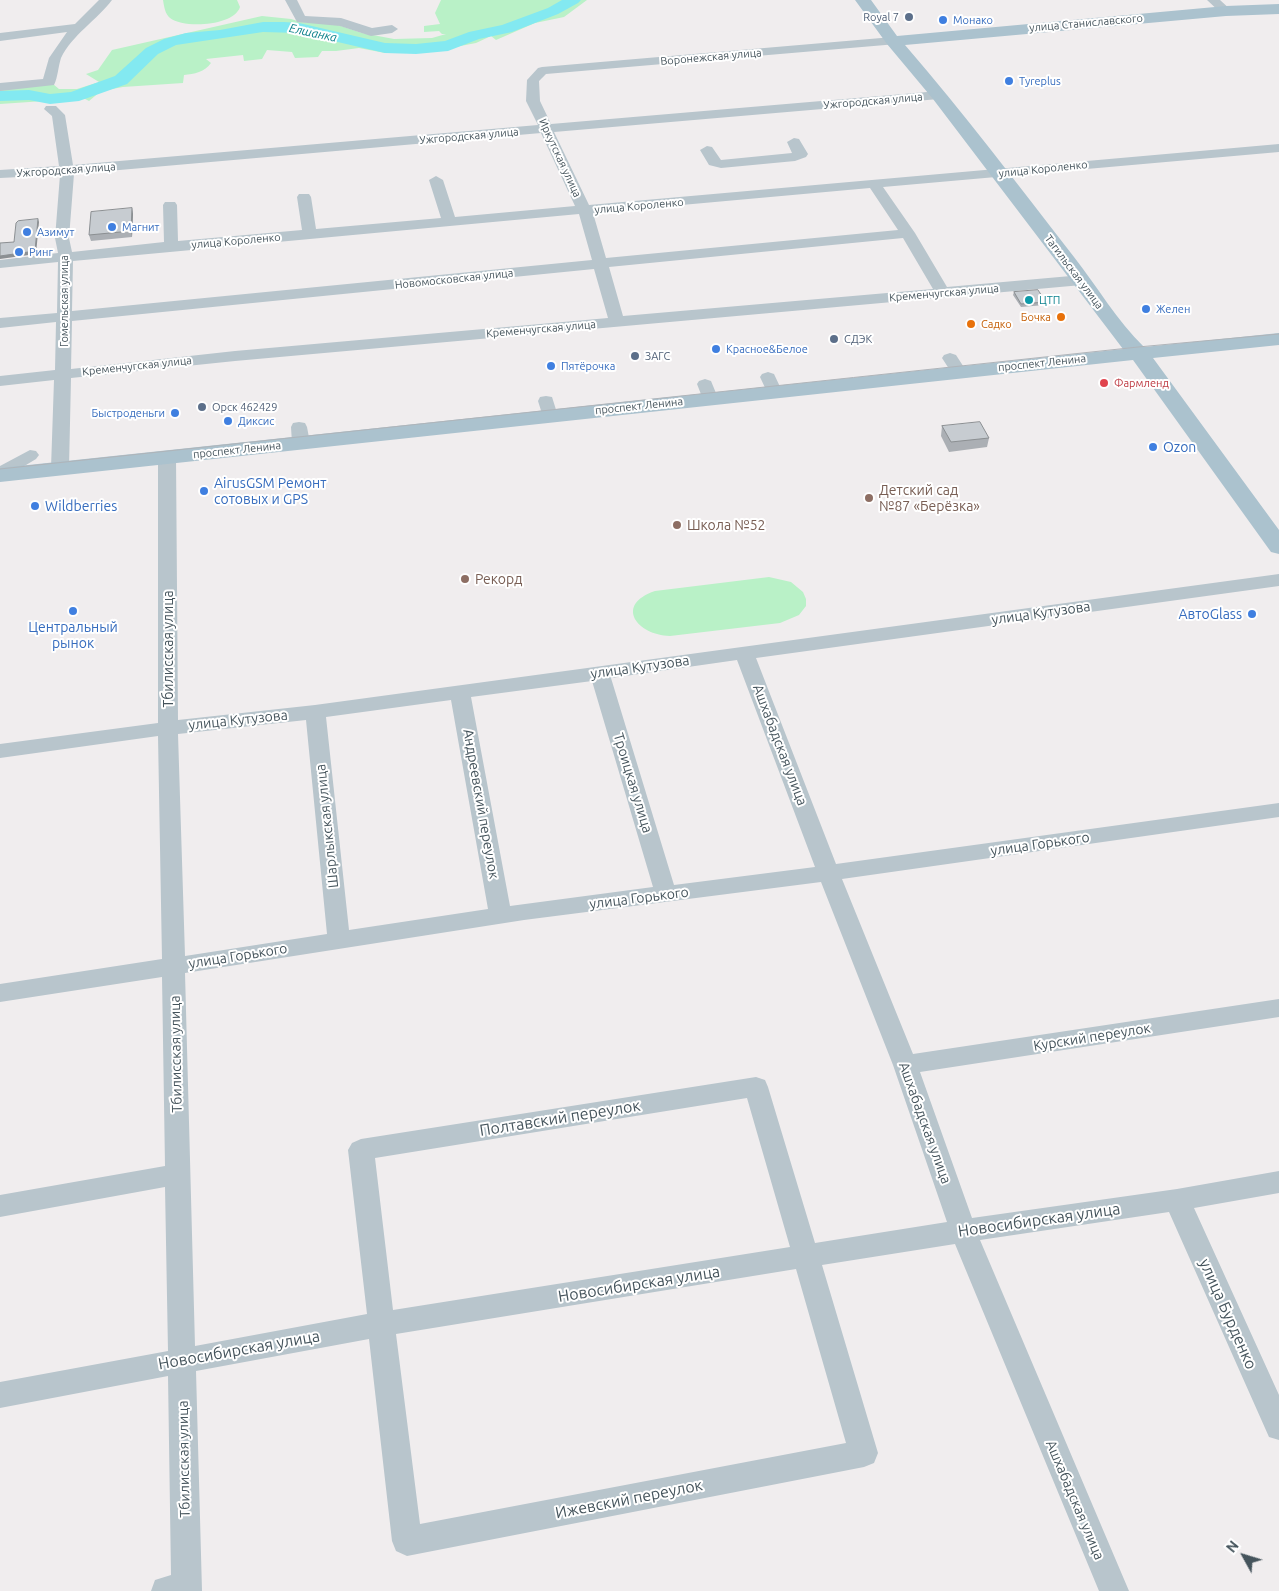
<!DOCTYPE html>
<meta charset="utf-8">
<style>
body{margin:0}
#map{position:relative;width:1279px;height:1591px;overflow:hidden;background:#f0edee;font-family:Ubuntu,sans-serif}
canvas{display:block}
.north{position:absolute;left:1219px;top:1531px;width:50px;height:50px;-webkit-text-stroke:4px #fff;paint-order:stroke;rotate:309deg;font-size:14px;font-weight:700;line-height:20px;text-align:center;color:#45545c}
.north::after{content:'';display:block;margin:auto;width:18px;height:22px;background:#45545c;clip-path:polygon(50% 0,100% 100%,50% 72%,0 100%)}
</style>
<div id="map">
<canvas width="1279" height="1591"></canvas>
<div class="north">N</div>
</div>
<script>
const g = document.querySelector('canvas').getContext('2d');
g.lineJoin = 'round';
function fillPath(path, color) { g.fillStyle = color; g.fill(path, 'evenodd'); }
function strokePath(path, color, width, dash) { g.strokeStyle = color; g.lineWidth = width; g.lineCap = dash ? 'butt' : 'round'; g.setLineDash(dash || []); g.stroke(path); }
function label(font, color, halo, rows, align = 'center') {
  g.font = font + ' Ubuntu,sans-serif'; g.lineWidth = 4; g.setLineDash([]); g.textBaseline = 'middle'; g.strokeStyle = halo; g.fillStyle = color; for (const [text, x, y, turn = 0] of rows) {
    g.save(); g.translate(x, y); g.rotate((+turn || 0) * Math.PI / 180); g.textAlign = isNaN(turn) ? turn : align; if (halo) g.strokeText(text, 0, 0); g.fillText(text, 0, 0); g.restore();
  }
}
fillPath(new Path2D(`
 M 163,0 L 237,0 L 240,7 C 234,26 184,29 170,18 C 165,14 164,6 163,0 Z
 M 441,0 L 587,0 L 564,17 L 535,23 L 496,40 L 491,36 L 476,43 L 445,49 L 385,53 L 359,48 L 336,51 L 322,51 L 318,57 L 295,58 L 292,52 L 267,50 L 262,59 L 244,61 L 243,55 L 206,59 L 211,63 C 205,72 194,74 184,75 L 183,83 L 123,87 L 101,91 L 89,101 C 78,95 71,94 59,100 L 0,104 L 0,89 L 53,84 L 59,89 L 77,89 L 99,82 L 86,74 L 98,70 L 112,50 L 262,16 L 291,19 L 301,22 L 335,24 L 362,33 L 394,39 L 432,38 L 446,34 L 442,34 L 439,31 L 424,32 L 424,26 L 440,24 L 435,13 Z
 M 769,577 L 791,582 L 803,592 L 806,599 L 806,606 L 799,615 L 780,623 L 670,636 C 637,635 614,605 655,591 Z`), '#b9f1c7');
fillPath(new Path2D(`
 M 562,0 L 581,0 L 578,3 L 558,14 L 512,32 L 479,39 L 448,51 L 416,54 L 385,53 L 299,33 L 263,32 L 176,45 L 158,54 L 127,84 L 79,101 L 50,104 L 29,100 L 0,101 L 0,91 L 29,90 L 50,94 L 71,92 L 115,76 L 146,48 L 164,39 L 186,33 L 220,30 L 263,22 L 284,22 L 299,23 L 385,43 L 416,44 L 445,41 L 469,32 L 502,25 L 548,8 Z`), '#83e9f1');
fillPath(new Path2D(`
 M 99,0 L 112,0 C 97,20 72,35 61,58 C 58,67 58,77 54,85 L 0,91 L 0,83 L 43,79 L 49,58 L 67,32 L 0,41 L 0,33 L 75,24 Z
 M 285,0 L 297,0 L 305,16 L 341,18 L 372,28 L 392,25 L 398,29 L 392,33 L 371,36 L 340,26 L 297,22 Z
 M 1207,0 L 1220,0 L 1232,11 L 1226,15 L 1222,14 Z
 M 893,37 L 897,38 L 899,41 L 897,44 L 546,74 L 539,81 L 540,101 L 551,124 L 939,91 L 946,95 L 939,99 L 554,132 L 589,205 L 1279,144 L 1279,152 L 883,187 L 915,233 L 947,287 L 1082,275 L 1087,277 L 1090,280 L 1087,283 L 1082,285 L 235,361 L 71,378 L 69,468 L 66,472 L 60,473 L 54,472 L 51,468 L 54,380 L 0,386 L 0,376 L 55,370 L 56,322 L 0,328 L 0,318 L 57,313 L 58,262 L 0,268 L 0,260 L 58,253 L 55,238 L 60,175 L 0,178 L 0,170 L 59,166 L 52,116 L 44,109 L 46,106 L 56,106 L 65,115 L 73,165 L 538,125 L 526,101 L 527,80 L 538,68 L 542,67 ZM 541,133 L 575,206 L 455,217 L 443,180 L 436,176 L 429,180 L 441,218 L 316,229 L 311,197 L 309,194 L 299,194 L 297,197 L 302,230 L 178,241 L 177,205 L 175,202 L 165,202 L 163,205 L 164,242 L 72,252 L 69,238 L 74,174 ZM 870,188 L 898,230 L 606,258 L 593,213 ZM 579,214 L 592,260 L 72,311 L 73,261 ZM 903,238 L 933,289 L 623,316 L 609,267 ZM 594,269 L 608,318 L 235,351 L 71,369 L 72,321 Z
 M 794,138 L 799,139 L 808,154 L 806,157 L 795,161 L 721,168 L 709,165 L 700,150 L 707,146 L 712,147 L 721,160 L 792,153 L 787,142 Z
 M 950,353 L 956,355 L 967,372 L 965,375 L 953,375 L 942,358 L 944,355 Z
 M 768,372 L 774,374 L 782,391 L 780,394 L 768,394 L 760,377 L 762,374 Z
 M 705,379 L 711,381 L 718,398 L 716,402 L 704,402 L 697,384 L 699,381 Z
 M 546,396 L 552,397 L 558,416 L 556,420 L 544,420 L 538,401 L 540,397 Z
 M 299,422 L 305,423 L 307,427 L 310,443 L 307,447 L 301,448 L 295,447 L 292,443 L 291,427 L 293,423 Z
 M 30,450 L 36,451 L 39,455 L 36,459 L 6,477 L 0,478 L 0,466 Z
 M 167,452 L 173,453 L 176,457 L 178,720 L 315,705 L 1279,574 L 1279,586 L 756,658 L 836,864 L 1279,803 L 1279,817 L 842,879 L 913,1054 L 1279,999 L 1279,1017 L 920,1072 L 972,1218 L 1177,1189 L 1279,1171 L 1279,1193 L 1194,1208 L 1279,1395 L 1279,1440 L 1269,1437 L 1169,1212 L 980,1240 L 1129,1591 L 1099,1591 L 955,1244 L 822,1265 L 878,1453 L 874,1463 L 864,1467 L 407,1556 L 396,1551 L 392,1541 L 369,1339 L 196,1371 L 202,1591 L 151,1591 L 155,1580 L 171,1575 L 168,1376 L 0,1408 L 0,1382 L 168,1351 L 165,1187 L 0,1217 L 0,1195 L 165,1166 L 162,977 L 0,1002 L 0,984 L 162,959 L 158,736 L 0,758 L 0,744 L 158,723 L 158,457 L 161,453 ZM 737,660 L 815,867 L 674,885 L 611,678 ZM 592,681 L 653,887 L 510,906 L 471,697 ZM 451,700 L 488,909 L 349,930 L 326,717 ZM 306,720 L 327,934 L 185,956 L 178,734 ZM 821,882 L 893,1065 L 947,1222 L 815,1243 L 768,1087 L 765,1080 L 756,1077 L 361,1139 L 352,1143 L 348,1150 L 367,1314 L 195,1346 L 185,973 L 524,920 ZM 747,1098 L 790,1247 L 393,1310 L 375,1158 ZM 796,1269 L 846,1443 L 420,1524 L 396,1334 Z`), '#b8c5cc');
fillPath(new Path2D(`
 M 855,0 L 871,0 L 897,36 L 1226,6 L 1279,4 L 1279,14 L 1226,16 L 905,45 C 964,113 1018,185 1074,257 C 1097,286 1117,321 1144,347 L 1279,333 L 1279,345 L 1153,358 L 1279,530 L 1279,554 L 1271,552 L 1133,360 L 0,482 L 0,468 L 1123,349 L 933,99 L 887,44 Z`), '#abc2ce');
strokePath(new Path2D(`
 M 0,469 L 1138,347 L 1279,334`), '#afb4b9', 1);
fillPath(new Path2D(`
 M 132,208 L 133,214 L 132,237 L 91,241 L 89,235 Z
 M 1014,292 L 1046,302 L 1045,305 L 1021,307 L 1013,295 Z
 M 942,426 L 989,438 L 987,447 L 949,452 L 941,436 Z`), '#abafb4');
fillPath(new Path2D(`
 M 132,208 L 133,214 L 132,237 L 131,231 Z
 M 38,219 L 39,222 L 36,254 L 0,259 L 0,256 Z`), '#8b8f92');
const building = new Path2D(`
 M 132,208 L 131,231 L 89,235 L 91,212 Z
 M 38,219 L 35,251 L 0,256 L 0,243 L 14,242 L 16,223 L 18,221 Z
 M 1038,290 L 1046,302 L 1021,304 L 1014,292 Z
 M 980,422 L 989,438 L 951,442 L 942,426 Z`);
fillPath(building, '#c7ccd1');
strokePath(building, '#8b8f92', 1);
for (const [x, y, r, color] of [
 [909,17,5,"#5c6f8a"],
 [943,20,5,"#3f7fe0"],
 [1009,81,5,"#3f7fe0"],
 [112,227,5,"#3f7fe0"],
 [27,232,5,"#3f7fe0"],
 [19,252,5,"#3f7fe0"],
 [1029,300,5,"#0f9aa8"],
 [1146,309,5,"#3f7fe0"],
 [1061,317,5,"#e8710a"],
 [971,324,5,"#e8710a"],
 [834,339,5,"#5c6f8a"],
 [716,349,5,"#3f7fe0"],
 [635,356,5,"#5c6f8a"],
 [551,366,5,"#3f7fe0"],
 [1104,383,5,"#e0444e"],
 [202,407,5,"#5c6f8a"],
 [175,413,5,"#3f7fe0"],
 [228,421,5,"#3f7fe0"],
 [1153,447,5,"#3f7fe0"],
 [204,491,5,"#3f7fe0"],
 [869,498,5,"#8d6e63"],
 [35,506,5,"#3f7fe0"],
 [677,525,5,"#8d6e63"],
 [465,579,5,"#8d6e63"],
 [73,611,5,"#3f7fe0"],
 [1252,614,5,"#3f7fe0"]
]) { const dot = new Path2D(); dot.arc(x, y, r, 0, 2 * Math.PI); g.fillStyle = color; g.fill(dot); strokePath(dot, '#fff', 2); }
label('11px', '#4e5e75', '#fff', [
 ["Royal 7",899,17,"right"],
 ["СДЭК",844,339],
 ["ЗАГС",645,356],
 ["Орск 462429",212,407]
], 'left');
label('11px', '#366cbe', '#fff', [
 ["Монако",953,20],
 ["Tyreplus",1019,81],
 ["Магнит",122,227],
 ["Азимут",37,232],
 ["Ринг",29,252],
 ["Желен",1156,309],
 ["Красное&Белое",726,349],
 ["Пятёрочка",561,366],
 ["Быстроденьги",165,413,"right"],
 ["Диксис",238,421]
], 'left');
label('11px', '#45545c', '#fff', [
 ["улица Станиславского",1086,23,-5],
 ["Воронежская улица",711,57,-5],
 ["Ужгородская улица",873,101,-5],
 ["Ужгородская улица",469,136,-5],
 ["Иркутская улица",560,158,65],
 ["улица Короленко",1043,169,-6],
 ["Ужгородская улица",66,170,-4],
 ["улица Короленко",639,206,-5],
 ["улица Короленко",236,241,-5],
 ["Тагильская улица",1074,272,53],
 ["Новомосковская улица",454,279,-6],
 ["Кременчугская улица",944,293,-5],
 ["Гомельская улица",64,301,-90],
 ["Кременчугская улица",541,329,-5],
 ["проспект Ленина",1042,363,-6],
 ["Кременчугская улица",137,366,-6],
 ["проспект Ленина",639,406,-6],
 ["проспект Ленина",237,450,-6]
]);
label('11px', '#0d838f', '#fff', [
 ["ЦТП",1039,300]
], 'left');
label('11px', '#c56008', '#fff', [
 ["Бочка",1051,317],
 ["Садко",981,324,"left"]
], 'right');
label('11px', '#be3a42', '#fff', [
 ["Фармленд",1114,383]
], 'left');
label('italic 12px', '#077e88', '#fff', [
 ["Елшанка",313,33,12]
]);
label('14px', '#366cbe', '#fff', [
 ["Ozon",1163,447],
 ["AirusGSM Ремонт",214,483],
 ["сотовых и GPS",214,499],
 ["Wildberries",45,506],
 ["АвтоGlass",1242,614,"right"],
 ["Центральный",73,627,"center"],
 ["рынок",73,643,"center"]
], 'left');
label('14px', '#785e54', '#fff', [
 ["Детский сад",879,490],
 ["№87 «Берёзка»",879,506],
 ["Школа №52",687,525],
 ["Рекорд",475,579]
], 'left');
label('14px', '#45545c', '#fff', [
 ["улица Кутузова",1041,613,-8],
 ["Тбилисская улица",168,649,-90],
 ["улица Кутузова",640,667,-8],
 ["улица Кутузова",238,720,-6],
 ["Ашхабадская улица",780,745,69],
 ["Троицкая улица",633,783,73],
 ["Андреевский переулок",481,804,80],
 ["Шарлыкская улица",327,826,-96],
 ["улица Горького",1040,844,-8],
 ["улица Горького",639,898,-7],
 ["улица Горького",238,956,-9],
 ["Курский переулок",1092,1037,-9],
 ["Тбилисская улица",176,1054,-91],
 ["Ашхабадская улица",925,1123,70],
 ["Тбилисская улица",184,1459,-91],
 ["Ашхабадская улица",1075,1500,67]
]);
label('16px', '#45545c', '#fff', [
 ["Полтавский переулок",560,1118,-9],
 ["Новосибирская улица",1039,1220,-8],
 ["Новосибирская улица",639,1284,-9],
 ["улица Бурденко",1228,1314,66],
 ["Новосибирская улица",239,1350,-10],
 ["Ижевский переулок",629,1499,-11]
]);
</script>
